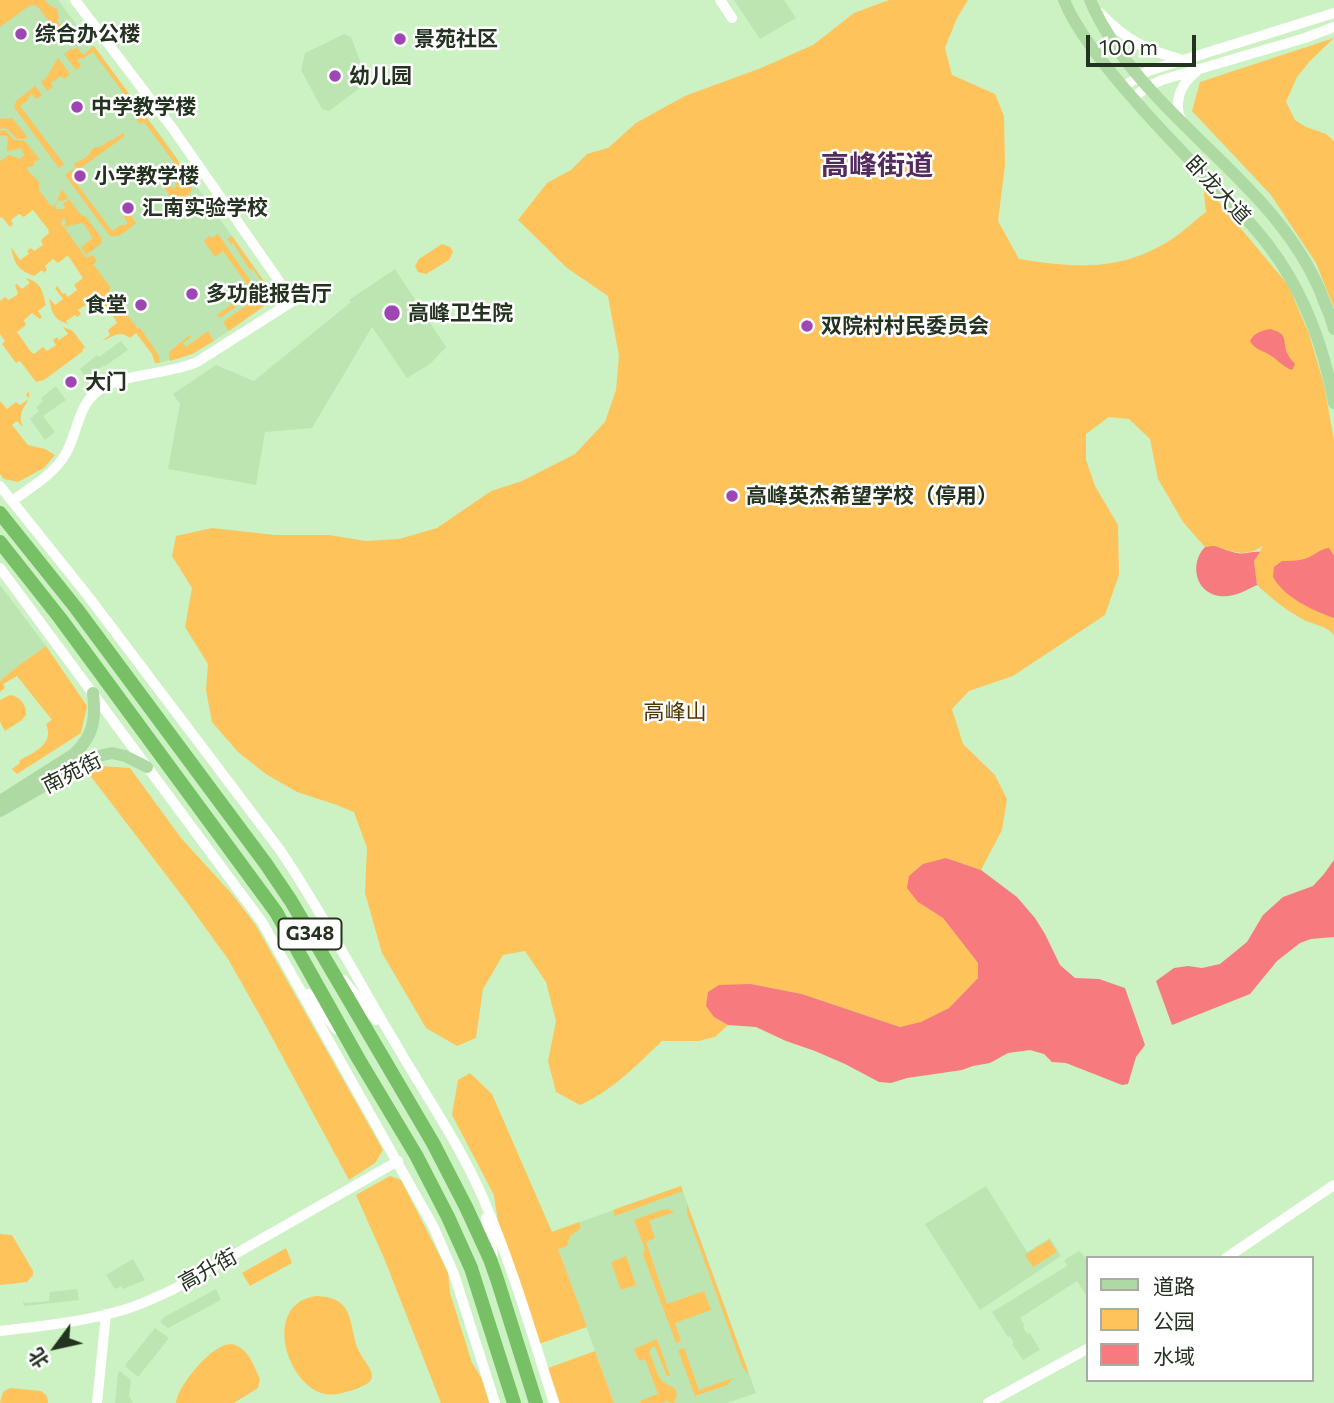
<!DOCTYPE html>
<meta charset="utf-8">
<style>
body{margin:0}
#map{position:relative;width:1334px;height:1403px;overflow:hidden;background:#ccf2c3;font-family:Commissioner,"Noto Sans SC",sans-serif}
canvas{display:block}
.legend{position:absolute;left:1086px;top:1256px;width:228px;height:126px;box-sizing:border-box;background:#fff;border:2px solid #a7ada6;margin:0;padding:9px 12px;list-style:none;font-size:21px;color:#243220}
.legend li{display:flex;align-items:center;gap:14px;height:35px}
.legend b{width:35px;border:2px solid #a7ada6}
.north{position:absolute;left:21px;top:1312px;width:70px;height:70px;-webkit-text-stroke:5px #fff;paint-order:stroke;rotate:237deg;font-size:19px;font-weight:700;line-height:28px;text-align:center;color:#243220}
.north::after{content:'';display:block;margin:auto;width:24px;height:32px;background:#243220;clip-path:polygon(50% 0,100% 100%,50% 72%,0 100%)}
.scale{position:absolute;left:1086px;top:35px;width:110px;height:32px;box-sizing:border-box;border:4px solid #243220;border-top:0;padding-left:9px;font-size:21px;line-height:24px;white-space:nowrap;color:#243220;-webkit-text-stroke:5px #fff;paint-order:stroke}
</style>
<div id="map">
<canvas width="1334" height="1403"></canvas>
<ul class="legend">
<li><b style="height:9px;background:#aed9a3"></b>道路</li>
<li><b style="height:19px;background:#fec35b"></b>公园</li>
<li><b style="height:19px;background:#f67a7e"></b>水域</li>
</ul>
<div class="north">北</div>
<div class="scale">100 m</div>
</div>
<script>
const g = document.querySelector('canvas').getContext('2d');
g.lineJoin = 'round';
function fillPath(path, color) { g.fillStyle = color; g.fill(path, 'evenodd'); }
function strokePath(path, color, width, dash) { g.strokeStyle = color; g.lineWidth = width; g.lineCap = dash ? 'butt' : 'round'; g.setLineDash(dash || []); g.stroke(path); }
function label(font, color, halo, rows, align = 'center') {
  g.font = font + ' Commissioner,"Noto Sans SC",sans-serif'; g.lineWidth = 5; g.setLineDash([]); g.textBaseline = 'middle'; g.strokeStyle = halo; g.fillStyle = color; for (const [text, x, y, turn = 0] of rows) {
    g.save(); g.translate(x, y); g.rotate((+turn || 0) * Math.PI / 180); g.textAlign = isNaN(turn) ? turn : align; if (halo) g.strokeText(text, 0, 0); g.fillText(text, 0, 0); g.restore();
  }
}
fillPath(new Path2D(`
 M 33,0 L 58,0 L 164,140 L 268,287 L 267,304 L 214,341 L 192,354 L 159,363 L 10,163 L 0,169 L 0,12 Z
 M 734,0 L 784,0 L 796,18 L 760,39 Z
 M 344,34 L 351,37 L 368,82 L 329,111 L 322,109 L 301,70 L 305,53 Z
 M 395,269 L 446,347 L 430,364 L 407,378 L 372,327 L 312,428 L 265,432 L 256,485 L 168,469 L 180,404 L 173,394 L 216,365 L 254,381 L 351,302 L 349,300 Z
 M 121,341 L 128,350 L 105,366 L 104,365 L 86,378 L 80,369 L 97,355 L 99,357 Z
 M 56,386 L 66,400 L 43,416 L 55,432 L 45,440 L 30,419 L 39,411 L 36,407 L 43,401 L 41,398 Z
 M 0,585 L 46,646 L 14,669 L 0,681 Z
 M 681,1186 L 756,1393 L 727,1403 L 614,1403 L 552,1232 Z
 M 986,1186 L 1027,1252 L 1050,1238 L 1061,1256 L 980,1310 L 925,1224 Z
 M 1079,1251 L 1087,1259 L 1087,1297 L 1077,1281 L 1020,1318 L 1025,1326 L 1023,1327 L 1027,1334 L 1030,1333 L 1040,1350 L 1023,1360 L 1012,1344 L 1014,1343 L 1010,1336 L 1008,1337 L 992,1312 L 1067,1266 L 1064,1260 Z
 M 133,1259 L 145,1280 L 123,1289 L 121,1286 L 115,1289 L 106,1275 Z
 M 77,1289 L 79,1300 L 24,1306 L 23,1300 L 25,1303 L 49,1301 L 50,1292 Z
 M 216,1289 L 221,1300 L 168,1328 L 160,1322 L 164,1317 Z
 M 155,1328 L 169,1338 L 138,1377 L 126,1367 L 126,1364 Z
 M 120,1371 L 131,1380 L 129,1396 L 133,1403 L 115,1403 L 118,1373 Z`), '#bce5b2');
fillPath(new Path2D(`
 M 0,0 L 45,0 L 49,5 L 57,9 L 59,18 L 57,21 L 61,26 L 58,29 L 59,32 L 58,33 L 38,7 L 34,5 L 29,6 L 0,27 Z
 M 889,0 L 968,0 L 957,18 L 945,48 L 952,75 L 995,94 L 1004,116 L 1005,166 L 998,221 L 1019,259 C 1074,268 1122,272 1172,239 C 1184,231 1194,221 1206,212 L 1203,183 L 1288,285 L 1309,334 L 1324,385 L 1334,440 L 1334,635 C 1325,624 1310,625 1299,617 C 1283,608 1270,597 1257,585 L 1254,561 L 1263,546 C 1237,562 1230,545 1205,547 L 1183,522 L 1158,479 L 1150,439 L 1129,419 L 1109,417 L 1086,434 L 1086,460 L 1095,486 L 1118,525 L 1119,575 L 1105,615 L 1013,676 L 969,691 L 952,709 L 963,744 L 995,775 L 1007,799 L 1002,830 L 981,870 L 946,858 L 918,902 L 943,918 L 978,963 L 978,978 L 949,1008 L 921,1023 L 900,1027 L 802,994 L 751,984 L 714,1017 L 728,1025 L 715,1037 L 699,1041 L 662,1041 C 637,1065 612,1091 580,1105 L 556,1092 L 548,1061 L 556,1021 L 546,982 L 525,951 L 503,955 L 483,989 L 476,1038 L 457,1046 L 426,1028 L 382,953 L 365,893 L 367,848 L 354,812 L 334,804 L 297,792 L 266,774 L 238,752 L 212,722 L 206,690 L 208,664 L 185,627 L 192,588 L 172,556 L 176,536 L 212,528 L 275,535 L 329,535 L 366,541 L 399,539 L 437,528 L 491,491 L 522,481 L 575,454 L 605,422 L 616,390 L 619,356 L 608,296 L 567,268 L 518,220 L 547,183 L 571,170 L 587,154 L 608,148 L 636,123 L 685,96 L 761,68 L 813,45 L 854,13 Z
 M 1334,38 L 1310,61 L 1297,77 L 1286,102 L 1295,120 L 1306,127 L 1326,134 L 1334,141 L 1334,308 L 1316,263 L 1271,195 L 1192,111 L 1200,82 Z
 M 94,46 L 193,181 L 191,192 L 186,196 L 191,203 L 188,206 L 190,209 L 183,214 L 164,187 L 169,183 L 173,189 L 177,186 L 175,184 L 185,177 L 144,122 L 140,124 L 130,111 L 134,107 L 93,52 L 82,59 L 81,58 L 77,60 L 81,66 L 76,70 L 64,54 L 72,48 L 73,50 L 77,47 L 83,55 Z
 M 58,58 L 70,74 L 64,79 L 61,76 L 51,83 L 53,87 L 47,91 L 41,82 L 46,78 Z
 M 35,86 L 42,95 L 36,99 L 32,94 L 28,97 L 29,99 L 20,106 L 64,164 L 59,168 L 14,107 L 16,101 Z
 M 12,118 L 27,136 L 25,139 L 17,139 L 6,128 L 0,129 L 0,119 Z
 M 4,130 L 6,131 L 14,140 L 25,141 L 40,160 L 35,161 L 33,166 L 28,167 L 27,170 L 39,182 L 39,190 L 50,205 L 53,206 L 55,205 L 62,189 L 68,198 L 61,202 L 60,200 L 57,201 L 55,209 L 64,209 L 65,207 L 63,204 L 69,199 L 81,215 L 86,217 L 101,237 L 102,243 L 86,255 L 81,247 L 93,238 L 83,223 L 68,226 L 66,228 L 64,224 L 67,223 L 64,218 L 61,223 L 86,258 L 93,255 L 97,261 L 93,264 L 111,288 L 109,290 L 116,299 L 119,298 L 127,310 L 125,312 L 138,329 L 140,328 L 158,354 L 160,363 L 155,363 L 152,354 L 136,333 L 130,338 C 119,329 113,337 102,341 L 110,335 L 108,330 L 117,323 L 115,319 L 101,301 L 91,307 L 87,304 L 78,310 L 81,314 L 77,317 L 75,315 L 66,321 L 68,324 C 53,319 52,313 49,298 L 55,305 L 63,299 L 55,288 L 57,286 L 63,294 L 65,293 L 68,297 L 77,290 L 74,285 L 83,278 L 69,257 L 67,256 L 58,263 L 53,259 L 45,266 L 47,270 L 44,273 L 42,270 L 34,276 C 17,269 15,265 11,247 L 20,260 L 29,254 L 27,251 L 31,248 L 34,251 L 43,245 L 41,240 L 49,233 L 48,229 L 33,210 L 24,217 L 19,214 L 11,220 L 13,224 L 10,227 L 2,217 L 0,218 L 0,161 L 9,155 L 20,159 L 24,155 L 21,148 L 10,151 L 7,150 L 8,137 L 4,135 L 0,136 L 0,131 Z
 M 123,133 L 125,136 L 78,170 L 74,165 L 75,163 L 87,157 L 93,148 L 102,146 L 109,141 L 114,139 Z
 M 73,169 L 75,172 L 71,176 L 112,231 L 123,224 L 124,226 L 128,223 L 124,217 L 129,213 L 136,223 C 128,229 119,240 109,235 L 65,175 Z
 M 218,234 L 259,293 L 266,288 L 253,269 L 250,270 L 233,243 L 231,244 L 227,239 L 232,236 L 268,287 L 267,304 L 229,331 L 223,322 L 247,305 L 244,301 L 220,318 L 217,315 L 251,290 L 223,251 L 215,257 L 204,241 L 209,236 L 212,238 Z
 M 442,244 L 450,247 L 453,252 L 449,260 L 426,274 L 418,272 L 415,266 L 419,259 Z
 M 26,278 C 42,283 42,290 46,305 L 38,311 L 42,317 L 40,319 L 32,313 L 24,320 L 26,325 L 17,332 L 31,352 L 34,354 L 43,347 L 47,351 L 56,345 L 53,340 L 57,337 L 59,340 L 68,334 L 63,327 L 73,331 L 87,350 L 84,347 L 82,352 L 44,380 L 36,382 L 20,361 L 16,363 L 2,344 L 5,341 L 0,334 L 0,301 L 5,297 L 9,300 L 18,294 L 15,285 L 17,284 L 22,289 L 30,283 Z
 M 208,331 L 214,341 L 192,354 L 170,361 L 169,352 L 190,335 L 191,337 L 183,343 L 186,347 Z
 M 29,392 C 31,406 15,408 23,427 L 17,421 L 12,425 L 28,445 L 45,449 L 55,455 L 44,468 L 18,482 L 4,479 L 0,474 L 0,401 L 7,409 L 16,402 L 20,405 L 29,399 L 26,394 Z
 M 46,646 L 87,706 L 81,733 L 17,774 L 12,769 L 20,763 L 19,761 C 33,752 55,745 46,724 L 52,720 L 17,676 L 3,684 L 5,688 L 0,692 L 0,681 L 14,669 Z
 M 10,695 C 20,696 27,705 26,715 L 22,720 L 5,731 L 0,722 L 0,700 Z
 M 101,766 L 130,768 L 181,838 L 232,894 L 255,924 L 383,1150 L 375,1163 L 349,1180 L 267,1028 L 228,959 L 186,901 L 89,774 Z
 M 470,1073 L 492,1094 L 552,1232 L 579,1222 L 581,1228 L 570,1236 L 567,1246 L 558,1249 L 587,1327 L 539,1344 L 498,1222 L 494,1195 L 452,1115 L 458,1080 Z
 M 390,1176 L 401,1180 L 448,1272 L 450,1293 L 472,1363 L 482,1379 L 489,1403 L 441,1403 L 384,1258 L 356,1195 Z
 M 681,1186 L 683,1191 L 615,1216 L 613,1210 Z
 M 687,1204 L 749,1374 L 743,1368 L 687,1213 Z
 M 668,1209 L 674,1212 L 649,1221 L 655,1238 L 646,1242 L 667,1304 L 704,1291 L 711,1310 L 675,1323 L 681,1341 L 676,1343 L 643,1254 L 645,1249 L 634,1220 L 662,1210 Z
 M 0,1234 L 12,1235 L 33,1271 L 33,1275 L 27,1282 L 0,1285 Z
 M 1049,1240 L 1057,1252 L 1033,1267 L 1025,1255 Z
 M 286,1248 L 292,1263 L 250,1286 L 242,1273 Z
 M 626,1256 L 636,1285 L 621,1290 L 611,1262 Z
 M 317,1296 C 358,1298 347,1327 360,1353 C 363,1360 373,1369 372,1377 C 371,1384 362,1386 356,1389 C 346,1392 335,1396 325,1394 C 285,1385 262,1302 317,1296 Z
 M 657,1339 L 670,1376 L 667,1376 L 655,1347 L 653,1346 L 649,1352 C 657,1368 655,1382 675,1388 L 677,1395 L 674,1403 L 669,1403 L 668,1401 L 662,1403 L 641,1403 L 640,1401 L 658,1394 L 645,1359 L 639,1361 L 634,1349 Z
 M 232,1344 C 249,1349 253,1364 260,1379 L 258,1388 L 234,1403 L 176,1403 C 178,1386 205,1354 221,1347 C 225,1344 227,1345 232,1344 Z
 M 684,1348 L 699,1390 L 733,1378 L 727,1385 L 695,1396 L 678,1350 Z
 M 595,1351 L 614,1403 L 560,1403 L 548,1368 Z
 M 10,1388 L 41,1391 L 47,1396 L 48,1403 L 0,1403 L 3,1392 Z`), '#fec35b');
fillPath(new Path2D(`
 M 1270,329 C 1289,334 1282,339 1287,353 C 1289,357 1292,361 1295,364 L 1292,370 C 1283,367 1278,360 1270,355 C 1262,350 1255,350 1250,341 C 1254,333 1261,331 1270,329 Z
 M 1214,546 C 1222,548 1230,552 1237,553 C 1245,555 1252,551 1260,552 L 1254,561 L 1257,585 C 1244,591 1233,598 1219,596 C 1194,592 1190,562 1205,547 Z
 M 1329,548 L 1334,556 L 1334,618 C 1312,610 1285,598 1273,577 L 1274,567 L 1282,561 C 1290,561 1299,561 1307,558 C 1315,555 1320,549 1329,548 Z
 M 946,858 L 981,870 L 1017,897 L 1035,918 L 1045,934 L 1060,965 L 1075,978 L 1099,979 L 1125,988 L 1145,1045 L 1136,1057 L 1128,1084 L 1122,1085 L 1066,1063 L 1052,1062 L 1044,1054 L 1030,1050 L 1008,1053 L 990,1063 L 973,1066 L 962,1070 L 907,1078 L 891,1083 L 879,1082 L 845,1064 L 815,1051 L 786,1041 L 756,1027 L 728,1025 L 714,1017 L 706,1006 L 708,992 L 719,985 L 751,984 L 802,994 L 900,1027 L 921,1022 L 949,1008 L 978,978 L 978,963 L 943,918 L 918,902 L 907,888 L 909,876 L 923,864 Z
 M 1334,860 L 1334,937 L 1311,939 L 1300,943 L 1277,961 L 1250,994 L 1172,1025 L 1156,981 L 1174,968 L 1188,966 L 1202,968 L 1220,964 L 1247,942 L 1263,915 L 1283,897 L 1313,886 L 1324,874 Z`), '#f67a7e');
strokePath(new Path2D(`
 M 720,0 L 732,18
 M 1100,13 C 1127,41 1146,50 1183,60
 M 1123,87 L 1148,71 L 1334,13
 M 1133,98 L 1147,87 L 1162,80 L 1305,38 L 1334,27
 M 1181,120 C 1173,102 1181,83 1196,72
 M 0,486 L 88,596 L 280,850 C 322,912 356,977 394,1041 C 424,1093 459,1143 483,1198 C 512,1265 532,1334 554,1403
 M 12,501 C 30,488 53,475 65,455 C 78,434 77,405 99,390 C 123,373 168,375 197,362 L 293,301 L 173,129 L 75,0
 M 0,568 L 262,922 L 433,1226 L 454,1274 L 495,1403
 M 343,980 L 376,1020
 M 308,994 L 336,1029
 M 486,1218 L 493,1254
 M 1226,1258 L 1334,1185
 M 0,1331 C 41,1326 83,1322 123,1310 C 141,1305 157,1297 174,1289 L 398,1161
 M 97,1403 L 106,1314
 M 988,1403 L 1087,1349`), '#fff', 10);
strokePath(new Path2D(`
 M 1064,0 C 1078,35 1113,76 1138,104 C 1164,134 1192,162 1219,190 C 1236,208 1254,226 1269,246 C 1303,291 1324,347 1334,403
 M 1090,0 C 1141,118 1272,175 1321,293 C 1325,305 1331,316 1334,329
 M 0,801 L 74,754 C 94,736 96,718 93,693
 M 0,811 L 94,757 L 112,753 L 125,756 L 147,767`), '#aed9a3', 12);
strokePath(new Path2D(`
 M 0,513 L 76,608 L 266,864 L 291,901 L 433,1143 L 466,1207 L 490,1259 L 498,1282 L 536,1403
 M 0,542 L 60,618 L 276,912 L 358,1058 L 416,1155 L 448,1217 L 471,1268 L 514,1403`), '#78c066', 14);
for (const [x, y, r, color] of [
 [21,34,7,"#9e46b3"],
 [400,39,7,"#9e46b3"],
 [335,76,7,"#9e46b3"],
 [77,107,7,"#9e46b3"],
 [80,176,7,"#9e46b3"],
 [128,208,7,"#9e46b3"],
 [192,294,7,"#9e46b3"],
 [141,305,7,"#9e46b3"],
 [392,313,9,"#9e46b3"],
 [807,326,7,"#9e46b3"],
 [71,382,7,"#9e46b3"],
 [732,496,7,"#9e46b3"]
]) { const dot = new Path2D(); dot.arc(x, y, r, 0, 2 * Math.PI); g.fillStyle = color; g.fill(dot); strokePath(dot, '#fff', 2.5); }
for (const [x, y, w] of [
 [310,934,63]
]) { const box = new Path2D(); box.roundRect(x - w / 2, y - 15.5, w, 31, 5); g.fillStyle = '#fff'; g.fill(box); strokePath(box, '#243220', 2); }
label('bold 19px', '#243220', null, [
 ["G348",310,934]
]);
label('bold 21px', '#243220', '#fff', [
 ["综合办公楼",35,34],
 ["景苑社区",414,39],
 ["幼儿园",349,76],
 ["中学教学楼",91,107],
 ["小学教学楼",94,176],
 ["汇南实验学校",142,208],
 ["多功能报告厅",206,294],
 ["食堂",127,305,"right"],
 ["高峰卫生院",408,313],
 ["双院村村民委员会",821,326],
 ["大门",85,382],
 ["高峰英杰希望学校（停用）",746,496]
], 'left');
label('21px', '#243220', '#fff', [
 ["卧龙大道",1218,190,47],
 ["南苑街",72,773,-27],
 ["高升街",208,1270,-29]
]);
label('21px', '#4e3500', '#fff', [
 ["高峰山",675,712]
]);
label('bold 28px', '#542a5f', '#fff', [
 ["高峰街道",877,166]
]);
</script>
